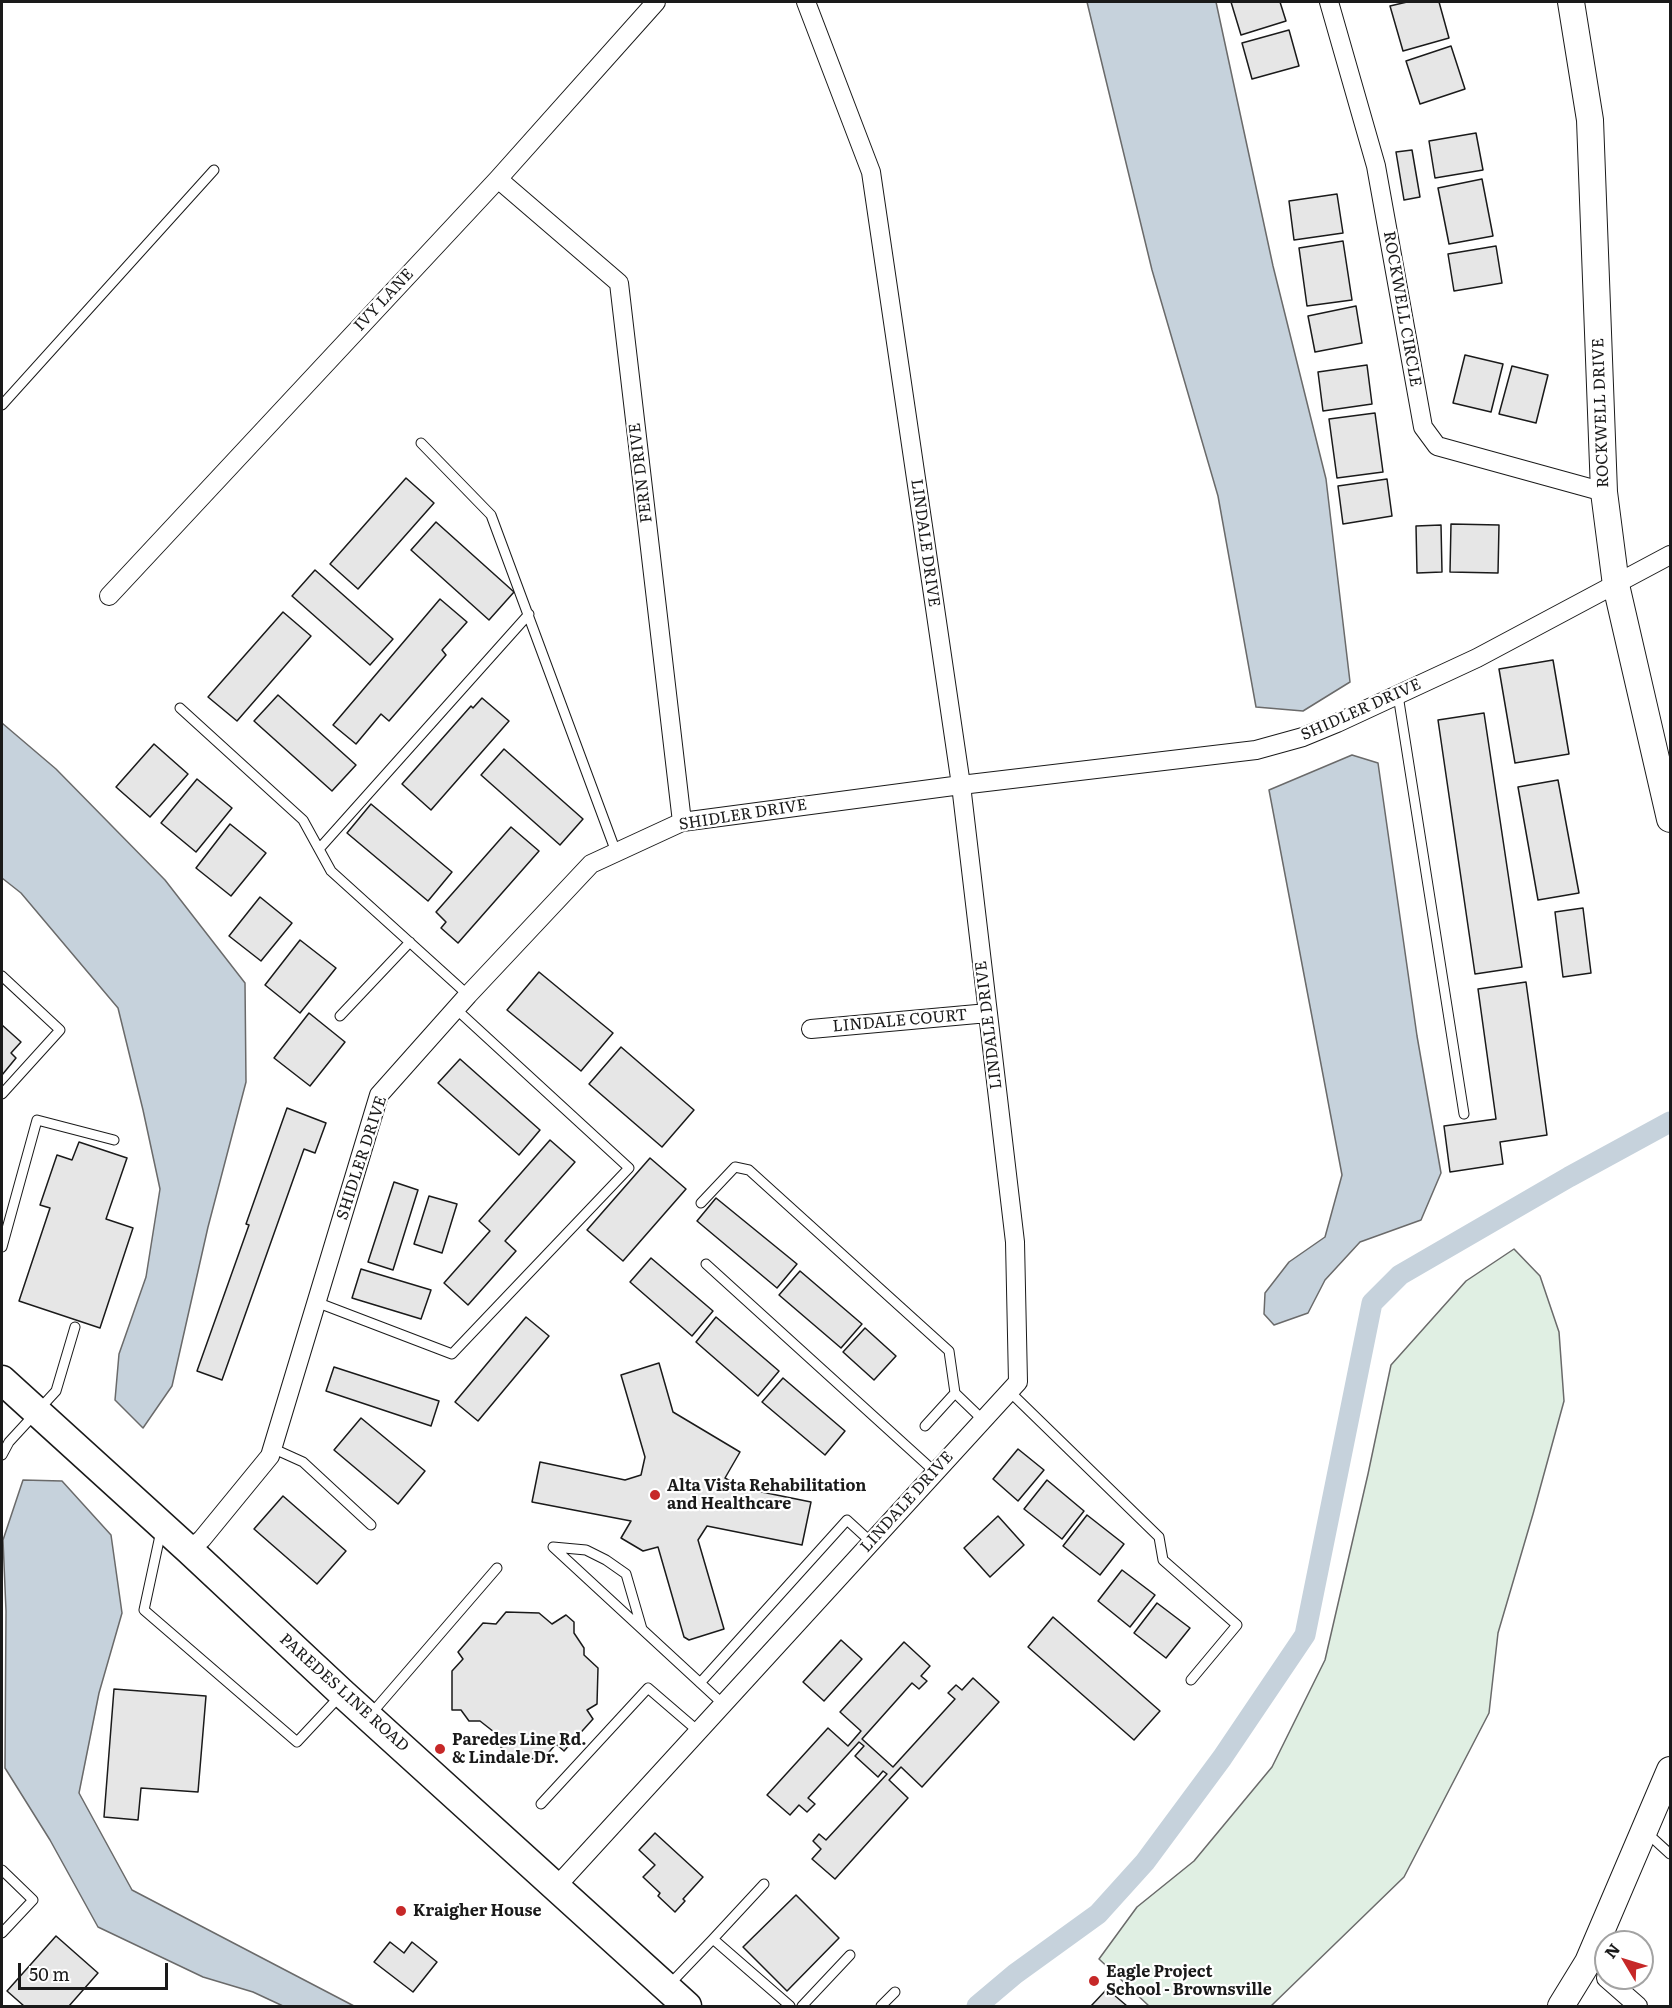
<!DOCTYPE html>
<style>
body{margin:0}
#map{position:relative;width:1672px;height:2008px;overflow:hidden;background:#fff;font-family:Literata,serif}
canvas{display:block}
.frame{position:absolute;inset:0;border:3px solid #1a1a1a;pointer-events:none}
.north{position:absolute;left:1594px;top:1930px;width:60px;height:60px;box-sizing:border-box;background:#fff;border:2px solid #a3a3a3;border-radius:50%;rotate:308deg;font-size:16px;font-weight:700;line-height:24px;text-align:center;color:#1a1a1a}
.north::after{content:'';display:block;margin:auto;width:21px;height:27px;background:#c62828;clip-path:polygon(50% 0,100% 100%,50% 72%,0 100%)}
.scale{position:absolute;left:18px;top:1963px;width:150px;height:27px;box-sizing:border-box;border:3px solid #1a1a1a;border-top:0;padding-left:8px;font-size:18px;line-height:21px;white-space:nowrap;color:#1a1a1a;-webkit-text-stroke:4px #fff;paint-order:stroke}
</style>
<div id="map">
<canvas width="1672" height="2008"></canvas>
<div class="frame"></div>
<div class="north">N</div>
<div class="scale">50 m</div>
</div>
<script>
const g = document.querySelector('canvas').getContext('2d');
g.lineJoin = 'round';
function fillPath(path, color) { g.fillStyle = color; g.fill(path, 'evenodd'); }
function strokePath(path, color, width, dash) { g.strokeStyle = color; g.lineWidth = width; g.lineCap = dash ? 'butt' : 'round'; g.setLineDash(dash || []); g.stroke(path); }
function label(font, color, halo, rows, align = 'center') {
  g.font = font + ' Literata,serif'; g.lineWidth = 4.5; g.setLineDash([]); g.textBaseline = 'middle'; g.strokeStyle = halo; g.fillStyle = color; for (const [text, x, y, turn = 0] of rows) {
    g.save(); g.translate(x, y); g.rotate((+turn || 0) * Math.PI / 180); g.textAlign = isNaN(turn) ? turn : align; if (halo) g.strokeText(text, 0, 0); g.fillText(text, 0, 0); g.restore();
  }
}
const green = new Path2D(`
 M 1514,1249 L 1540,1276 L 1559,1332 L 1564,1401 L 1533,1514 L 1498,1633 L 1489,1713 L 1404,1877 L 1271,2006 L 1149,2006 L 1099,1959 L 1137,1907 L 1194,1861 L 1272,1767 L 1325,1660 L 1368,1474 L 1391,1365 L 1466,1281 Z`);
fillPath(green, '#e0efe3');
strokePath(green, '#6a6a6a', 1.5);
const water = new Path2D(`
 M 1087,2 L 1216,2 L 1273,266 L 1326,479 L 1350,682 L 1303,711 L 1256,707 L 1218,496 L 1152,270 Z
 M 2,723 L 56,769 L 165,880 L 245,983 L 246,1082 L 208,1227 L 172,1386 L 143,1428 L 115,1400 L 119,1354 L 146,1277 L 160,1189 L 143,1110 L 118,1008 L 21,893 L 2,878 Z
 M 1352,755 L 1378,763 L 1417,1036 L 1441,1173 L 1421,1220 L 1360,1242 L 1325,1280 L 1308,1313 L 1274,1325 L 1264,1314 L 1265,1293 L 1289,1262 L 1325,1237 L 1342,1175 L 1269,790 Z
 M 23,1480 L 62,1481 L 111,1535 L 122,1613 L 99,1693 L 79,1793 L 132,1890 L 354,2006 L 283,2006 L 253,1992 L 203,1977 L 98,1927 L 50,1840 L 5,1768 L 6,1611 L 3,1540 Z`);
fillPath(water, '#c6d2dc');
strokePath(water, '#6a6a6a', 1.5);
strokePath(new Path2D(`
 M 977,2006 L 1015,1974 L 1098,1914 L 1145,1862 L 1222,1758 L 1305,1635 L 1372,1303 L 1400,1275 L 1569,1177 L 1670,1122`), '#c6d2dc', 21);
const building = new Path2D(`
 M 1231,2 L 1280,2 L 1286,21 L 1241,35 Z
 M 1407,2 L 1439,2 L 1449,38 L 1403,51 L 1390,6 Z
 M 1289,30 L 1299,66 L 1252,79 L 1242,43 Z
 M 1451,46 L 1465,89 L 1420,104 L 1406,61 Z
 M 1476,133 L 1483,170 L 1435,178 L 1429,141 Z
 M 1412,150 L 1420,197 L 1404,200 L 1396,152 Z
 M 1482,179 L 1493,236 L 1449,244 L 1438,188 Z
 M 1337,194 L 1343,233 L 1294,240 L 1289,201 Z
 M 1343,241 L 1352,300 L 1307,306 L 1299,248 Z
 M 1496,246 L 1502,283 L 1454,291 L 1448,254 Z
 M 1356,306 L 1362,343 L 1315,352 L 1308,316 Z
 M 1465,355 L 1503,364 L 1491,412 L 1453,403 Z
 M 1367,365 L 1372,404 L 1323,411 L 1318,372 Z
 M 1512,366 L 1548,375 L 1536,423 L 1499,414 Z
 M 1375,413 L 1383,472 L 1337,478 L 1329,419 Z
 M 406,478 L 434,503 L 358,589 L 330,564 Z
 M 1387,479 L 1392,516 L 1343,524 L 1338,486 Z
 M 436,522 L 514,592 L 489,620 L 411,550 Z
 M 1451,524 L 1499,525 L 1498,573 L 1450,572 Z
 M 1441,525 L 1442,572 L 1417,573 L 1416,526 Z
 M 315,570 L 393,639 L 370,665 L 292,596 Z
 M 440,599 L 467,622 L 442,650 L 446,655 L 389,721 L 381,714 L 356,744 L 333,725 Z
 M 283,612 L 311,636 L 237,721 L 208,697 Z
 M 1553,660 L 1569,754 L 1515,763 L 1499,669 Z
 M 278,695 L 356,765 L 332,791 L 254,721 Z
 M 482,698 L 509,721 L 431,810 L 402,784 L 471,706 L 473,708 Z
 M 1484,713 L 1522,967 L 1475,974 L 1438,720 Z
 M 154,744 L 188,774 L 150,817 L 116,787 Z
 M 504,749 L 583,819 L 560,845 L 481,775 Z
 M 197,779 L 232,808 L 196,852 L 161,823 Z
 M 1558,780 L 1579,893 L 1538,900 L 1518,787 Z
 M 371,804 L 452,872 L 428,901 L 347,833 Z
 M 230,824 L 266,853 L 231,896 L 196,868 Z
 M 511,827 L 539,851 L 458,943 L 441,928 L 446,922 L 436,912 Z
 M 260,897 L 292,923 L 261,961 L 229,936 Z
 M 1583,908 L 1591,973 L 1563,977 L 1555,912 Z
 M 300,940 L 336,968 L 300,1013 L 265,985 Z
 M 539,972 L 613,1033 L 581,1071 L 507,1010 Z
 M 1526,982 L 1547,1135 L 1500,1142 L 1503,1164 L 1450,1172 L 1444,1126 L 1496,1119 L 1478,989 Z
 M 309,1013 L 345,1042 L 310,1086 L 274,1058 Z
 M 2,1025 L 21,1042 L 11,1053 L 16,1058 L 2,1075 Z
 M 621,1047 L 694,1110 L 662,1147 L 589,1084 Z
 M 460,1059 L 540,1130 L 519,1155 L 438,1083 Z
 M 287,1108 L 326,1123 L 315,1153 L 304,1149 L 222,1380 L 197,1371 L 249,1225 L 246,1224 Z
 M 550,1140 L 575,1162 L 505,1241 L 516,1251 L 468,1305 L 444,1283 L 490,1231 L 479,1221 Z
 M 79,1142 L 127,1158 L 106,1219 L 133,1228 L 100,1328 L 19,1301 L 50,1208 L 40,1205 L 57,1155 L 72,1160 Z
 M 650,1158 L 686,1189 L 623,1261 L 587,1230 Z
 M 394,1182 L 418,1190 L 393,1270 L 368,1262 Z
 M 429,1196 L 457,1204 L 442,1253 L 414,1244 Z
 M 716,1198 L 797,1264 L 777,1288 L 697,1221 Z
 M 651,1258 L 713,1311 L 692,1336 L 630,1282 Z
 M 361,1269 L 431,1290 L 421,1319 L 352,1298 Z
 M 800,1271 L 862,1324 L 841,1348 L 779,1295 Z
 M 526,1317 L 549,1336 L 478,1421 L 455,1402 Z
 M 716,1317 L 779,1371 L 758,1396 L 696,1342 Z
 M 865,1328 L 896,1356 L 874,1380 L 843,1352 Z
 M 659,1363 L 673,1412 L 740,1452 L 725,1478 L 742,1488 L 811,1502 L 802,1545 L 707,1526 L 698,1540 L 724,1629 L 689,1640 L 684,1637 L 658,1547 L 643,1551 L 621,1538 L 631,1521 L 532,1502 L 540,1462 L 625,1480 L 641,1475 L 645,1457 L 621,1375 Z
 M 334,1367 L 439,1401 L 431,1426 L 326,1391 Z
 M 783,1378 L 845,1431 L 825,1455 L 762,1402 Z
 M 361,1418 L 425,1471 L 398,1504 L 334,1450 Z
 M 1018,1449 L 1044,1470 L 1018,1501 L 993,1479 Z
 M 1047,1480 L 1084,1511 L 1062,1539 L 1024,1509 Z
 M 283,1496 L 346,1551 L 317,1584 L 254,1529 Z
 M 1087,1515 L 1124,1544 L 1100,1575 L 1063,1546 Z
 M 998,1516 L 1024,1545 L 990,1577 L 964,1548 Z
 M 1122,1570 L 1155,1595 L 1130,1627 L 1098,1601 Z
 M 1157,1603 L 1190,1628 L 1166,1658 L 1134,1633 Z
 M 506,1612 L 539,1613 L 552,1624 L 566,1615 L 574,1622 L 574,1633 L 584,1648 L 584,1655 L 598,1668 L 597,1704 L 587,1710 L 593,1719 L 564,1751 L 556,1744 L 543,1759 L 509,1758 L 503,1749 L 494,1741 L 494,1732 L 480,1721 L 469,1721 L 461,1710 L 452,1710 L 452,1671 L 463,1659 L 458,1652 L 483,1623 L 496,1624 Z
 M 1053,1617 L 1160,1711 L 1134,1740 L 1028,1647 Z
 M 841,1640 L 862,1659 L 824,1701 L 803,1682 Z
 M 904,1642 L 930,1666 L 921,1676 L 927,1681 L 919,1689 L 912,1683 L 862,1739 L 893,1767 L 955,1699 L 948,1693 L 956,1685 L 962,1690 L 973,1678 L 999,1702 L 922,1787 L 901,1767 L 889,1780 L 908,1798 L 835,1879 L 812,1859 L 821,1849 L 813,1841 L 819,1834 L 826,1840 L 887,1774 L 883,1771 L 878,1777 L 855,1756 L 864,1746 L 859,1742 L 808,1798 L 815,1804 L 807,1812 L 799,1805 L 790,1815 L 767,1795 L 828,1728 L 848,1746 L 861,1731 L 840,1712 Z
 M 114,1689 L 206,1696 L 198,1792 L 141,1788 L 138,1820 L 104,1817 Z
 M 655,1833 L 703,1877 L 683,1899 L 685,1901 L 675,1912 L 658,1896 L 660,1893 L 643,1877 L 655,1865 L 639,1850 Z
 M 796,1895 L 839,1938 L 787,1991 L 743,1947 Z
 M 56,1936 L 98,1973 L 69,2006 L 24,2006 L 7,1991 Z
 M 390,1942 L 404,1953 L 412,1942 L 437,1962 L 413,1992 L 374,1962 Z
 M 1107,1989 L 1127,2006 L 1091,2006 Z`);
fillPath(building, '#e6e6e6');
strokePath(building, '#1a1a1a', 1.5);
const lane = new Path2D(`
 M 2,405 L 214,170
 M 421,443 L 491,515 L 616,852
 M 1398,695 L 1464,1114
 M 180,708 L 303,820 L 331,871 L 468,995
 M 319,849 L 529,614
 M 340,1016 L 410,942
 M 2,1094 L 60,1030 L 2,976
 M 701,1203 L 735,1167 L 749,1170 L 949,1351 L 955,1393 L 983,1420
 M 2,1247 L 37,1120 L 114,1140
 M 706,1264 L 935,1472
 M 316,1302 L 452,1354 L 629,1168 L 456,1009
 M 1009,1391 L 1159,1537 L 1163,1560 L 1237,1625 L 1191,1680
 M 925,1426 L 955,1393
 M 272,1448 L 303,1462 L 371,1525
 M 2,1455 L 9,1442 L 56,1391 L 75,1327
 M 161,1531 L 144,1610 L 297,1742 L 340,1696
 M 642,1629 L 626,1574 L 606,1560 L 586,1550 L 553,1547 L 723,1704
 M 700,1683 L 847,1520 L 871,1542
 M 371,1714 L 497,1568
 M 541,1804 L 648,1688 L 698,1731
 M 1646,1832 L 1670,1854
 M 2,1870 L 33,1900 L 2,1933
 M 713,1939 L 764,1884
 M 669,1985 L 713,1939 L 790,2006
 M 802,2006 L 850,1955
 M 881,2006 L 895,1992`);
const street = new Path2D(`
 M 1329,2 L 1376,166 L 1423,427 L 1437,446 L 1604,492
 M 498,179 L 619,283 L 682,822
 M 109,596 L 498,179 L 656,2
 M 811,1029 L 988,1013
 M 189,1550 L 202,1539 L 270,1456 L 379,1095 L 468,995 L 591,864 L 682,822 L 961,785 L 1256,750 L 1303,737 L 1337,723 L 1477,658 L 1670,555
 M 556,1887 L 1018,1382 L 1015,1242 L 961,785 L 871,172 L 806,2
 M 1606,1978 L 1638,2006`);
const secondary = new Path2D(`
 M 1571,2 L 1590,120 L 1604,492 L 1616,585 L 1670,819
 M 1561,2006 L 1588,1962 L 1670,1770`);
const primary = new Path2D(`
 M 2,1380 L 189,1550 L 342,1693 L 687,2006`);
strokePath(lane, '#1a1a1a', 11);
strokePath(street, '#1a1a1a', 20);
strokePath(secondary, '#1a1a1a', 28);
strokePath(primary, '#1a1a1a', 31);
strokePath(lane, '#fff', 9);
strokePath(street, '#fff', 18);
strokePath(secondary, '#fff', 26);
strokePath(primary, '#fff', 28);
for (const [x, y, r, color] of [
 [655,1495,6,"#c62828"],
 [440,1749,6,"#c62828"],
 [401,1911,6,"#c62828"],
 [1094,1981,6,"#c62828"]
]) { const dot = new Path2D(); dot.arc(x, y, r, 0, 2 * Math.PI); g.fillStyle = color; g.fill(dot); strokePath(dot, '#fff', 2); }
label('16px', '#1a1a1a', '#fff', [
 ["IVY LANE",384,300,-47],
 ["ROCKWELL CIRCLE",1402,309,80],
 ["ROCKWELL DRIVE",1601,413,-92],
 ["FERN DRIVE",641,473,-97],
 ["LINDALE DRIVE",925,543,82],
 ["SHIDLER DRIVE",1361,710,-24],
 ["SHIDLER DRIVE",743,815,-9],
 ["LINDALE COURT",900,1021,-5],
 ["LINDALE DRIVE",989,1025,-97],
 ["SHIDLER DRIVE",362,1158,-72],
 ["LINDALE DRIVE",907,1502,-48],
 ["PAREDES LINE ROAD",344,1693,42]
]);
label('bold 16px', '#1a1a1a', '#fff', [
 ["Alta Vista Rehabilitation",667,1486],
 ["and Healthcare",667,1504],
 ["Paredes Line Rd.",452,1740],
 ["& Lindale Dr.",452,1758],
 ["Kraigher House",413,1911],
 ["Eagle Project",1106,1972],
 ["School - Brownsville",1106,1990]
], 'left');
</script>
